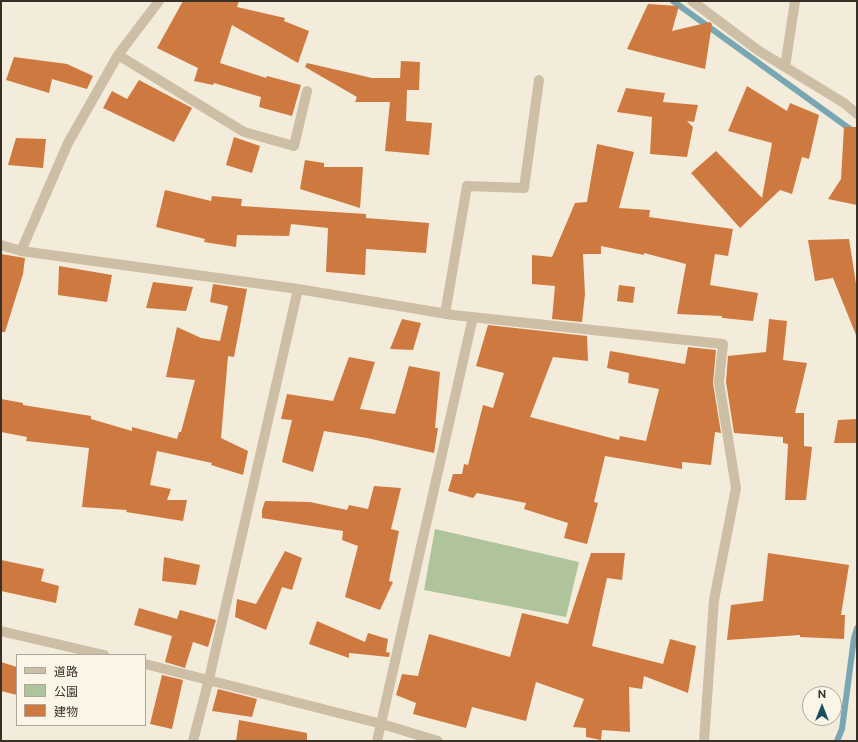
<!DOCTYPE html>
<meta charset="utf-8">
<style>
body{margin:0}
#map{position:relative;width:858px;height:742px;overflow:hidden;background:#f4ecdb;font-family:Raleway,"Noto Sans JP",sans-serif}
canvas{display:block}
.frame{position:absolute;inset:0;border:2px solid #382f27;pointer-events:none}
.legend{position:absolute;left:16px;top:654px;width:130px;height:72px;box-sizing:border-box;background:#fbf5e8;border:1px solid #ada69b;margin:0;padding:5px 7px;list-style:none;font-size:12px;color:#382f27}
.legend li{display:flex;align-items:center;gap:8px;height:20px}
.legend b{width:20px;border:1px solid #ada69b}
.north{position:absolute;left:802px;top:686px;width:40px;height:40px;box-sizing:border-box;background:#fbf5e8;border:1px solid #ada69b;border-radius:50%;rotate:0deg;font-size:11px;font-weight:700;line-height:16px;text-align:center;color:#382f27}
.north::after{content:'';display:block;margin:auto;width:14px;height:18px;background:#1a4d5d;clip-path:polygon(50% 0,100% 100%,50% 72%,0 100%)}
</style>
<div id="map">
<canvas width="858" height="742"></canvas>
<div class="frame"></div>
<ul class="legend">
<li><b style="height:5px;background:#cdbea6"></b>道路</li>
<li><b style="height:11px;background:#afc49a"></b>公園</li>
<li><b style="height:11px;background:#ce793f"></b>建物</li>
</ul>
<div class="north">N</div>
</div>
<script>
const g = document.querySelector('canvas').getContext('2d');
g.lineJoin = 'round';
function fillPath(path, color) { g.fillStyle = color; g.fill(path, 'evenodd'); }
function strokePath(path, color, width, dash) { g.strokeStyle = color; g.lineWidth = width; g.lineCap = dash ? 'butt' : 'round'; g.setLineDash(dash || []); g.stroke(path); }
fillPath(new Path2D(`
 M 435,529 L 579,562 L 566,617 L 424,590 Z`), '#afc49a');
strokePath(new Path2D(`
 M 673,1 L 857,134
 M 837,741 L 842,729 L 854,638 L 857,628`), '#78a7b3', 6);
fillPath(new Path2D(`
 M 183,1 L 239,1 L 237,7 L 285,18 L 284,21 L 309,31 L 298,63 L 232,25 L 220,63 L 266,78 L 267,76 L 301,85 L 292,116 L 259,107 L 261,97 L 214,83 L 213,85 L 194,81 L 198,68 L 157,48 Z
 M 648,4 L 679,6 L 672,31 L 710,22 L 712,24 L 705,69 L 627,49 Z
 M 14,57 L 67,64 L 93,76 L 87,89 L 52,79 L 49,93 L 6,80 Z
 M 401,61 L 420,62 L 419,90 L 407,90 L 406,121 L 432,123 L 429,155 L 385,151 L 390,102 L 355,102 L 357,97 L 305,67 L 307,63 L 372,78 L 400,78 Z
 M 139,80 L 192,108 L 174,142 L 103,108 L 112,91 L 127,99 Z
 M 747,86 L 787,111 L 790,103 L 819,115 L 809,159 L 802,157 L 792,194 L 780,190 L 740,228 L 691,173 L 716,151 L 762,198 L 772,143 L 728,131 Z
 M 626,88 L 665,93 L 663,102 L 698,105 L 694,122 L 687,121 L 693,127 L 687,157 L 650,154 L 652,117 L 617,112 Z
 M 844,127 L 857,127 L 857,205 L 828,199 L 841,179 Z
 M 234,137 L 260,146 L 252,173 L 226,165 Z
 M 16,138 L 46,139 L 43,168 L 8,165 Z
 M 597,144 L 634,152 L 619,208 L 650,210 L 649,217 L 733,229 L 728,256 L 715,254 L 710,285 L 758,293 L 753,321 L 722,318 L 722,316 L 677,314 L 686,264 L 644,253 L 644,255 L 601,246 L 601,254 L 583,254 L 585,294 L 582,322 L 552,319 L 555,286 L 532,284 L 532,255 L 552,257 L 575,203 L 587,202 Z
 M 305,160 L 324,163 L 324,167 L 363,167 L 360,208 L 300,189 Z
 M 165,190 L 211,201 L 212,196 L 242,199 L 241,206 L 366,214 L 366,218 L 429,223 L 426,253 L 366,249 L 365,275 L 326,272 L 328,228 L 291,224 L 289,236 L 237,235 L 236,247 L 204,242 L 205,239 L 156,227 Z
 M 849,239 L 857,290 L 856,335 L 833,278 L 815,281 L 808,240 Z
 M 1,254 L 25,258 L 23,274 L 5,332 L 1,332 Z
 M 59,266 L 112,275 L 107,302 L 58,295 Z
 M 153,282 L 193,287 L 186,311 L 146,308 Z
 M 213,284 L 247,289 L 234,357 L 228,356 L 221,438 L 248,451 L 243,475 L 211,465 L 212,463 L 157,451 L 150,485 L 171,489 L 167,500 L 187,500 L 183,521 L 126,512 L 127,510 L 82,507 L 89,448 L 26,441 L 27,437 L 1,432 L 1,399 L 23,403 L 23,405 L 91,416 L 91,419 L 132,431 L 132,427 L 177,439 L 179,432 L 181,432 L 195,380 L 166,377 L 177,327 L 201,338 L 220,341 L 228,306 L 210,302 Z
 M 619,285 L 635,287 L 633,303 L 617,301 Z
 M 402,319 L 421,323 L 413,350 L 390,349 Z
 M 769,319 L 787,321 L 783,360 L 807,363 L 795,413 L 804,413 L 804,446 L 812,447 L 806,500 L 785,500 L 788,444 L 783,443 L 783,437 L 734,433 L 726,382 L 728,356 L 766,352 Z
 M 488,325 L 587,336 L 588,361 L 553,357 L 530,417 L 619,440 L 620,436 L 646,441 L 659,389 L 628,383 L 629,373 L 607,368 L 610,351 L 685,364 L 688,347 L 716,350 L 713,383 L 721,433 L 715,432 L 711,465 L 682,462 L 682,469 L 605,456 L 594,502 L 598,503 L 587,544 L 564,538 L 568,523 L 524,509 L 526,503 L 477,493 L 473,498 L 448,491 L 453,474 L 462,474 L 464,464 L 468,465 L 483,405 L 493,408 L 504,373 L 476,366 Z
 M 349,357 L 375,362 L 360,409 L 395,414 L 409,366 L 440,372 L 435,428 L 438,428 L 434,453 L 367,438 L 324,431 L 313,472 L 282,462 L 292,420 L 281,419 L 287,394 L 333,401 Z
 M 857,419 L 857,443 L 834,443 L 838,420 Z
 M 374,486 L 401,488 L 391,529 L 399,531 L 389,581 L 393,582 L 380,610 L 345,597 L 358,546 L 342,540 L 343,531 L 262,518 L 262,510 L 265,501 L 310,502 L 347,510 L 349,505 L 368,509 Z
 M 285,551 L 302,558 L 292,590 L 282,587 L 266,630 L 235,617 L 237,599 L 256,604 Z
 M 591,553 L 625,553 L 622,580 L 607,578 L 592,646 L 663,664 L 670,639 L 696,646 L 688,693 L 644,676 L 642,689 L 629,687 L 630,732 L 602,730 L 601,740 L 586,737 L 586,728 L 573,727 L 584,699 L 536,682 L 526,721 L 472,707 L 466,728 L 413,714 L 416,703 L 396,695 L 402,674 L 418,676 L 429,634 L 510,657 L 522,613 L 568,624 Z
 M 768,553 L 849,565 L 841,615 L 845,615 L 844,639 L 800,637 L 800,635 L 727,640 L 731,605 L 763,601 Z
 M 164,557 L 200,565 L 196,585 L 162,581 Z
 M 1,560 L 44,569 L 41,581 L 59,586 L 56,603 L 1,591 Z
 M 139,608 L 177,619 L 180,610 L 216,620 L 208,647 L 193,642 L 185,668 L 165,662 L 172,636 L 134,625 Z
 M 317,621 L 365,642 L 368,633 L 388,639 L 386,652 L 390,653 L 389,657 L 349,653 L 349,658 L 309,644 Z
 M 1,662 L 17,667 L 17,695 L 1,691 Z
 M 162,675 L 183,680 L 172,729 L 150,724 Z
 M 218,689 L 257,699 L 252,717 L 212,711 Z
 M 239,720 L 307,733 L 307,741 L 236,741 Z`), '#ce793f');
strokePath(new Path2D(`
 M 692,1 L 759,51 L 844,103 L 857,114
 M 118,55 L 244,132 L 294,146 L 307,91
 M 785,67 L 795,1
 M 1,245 L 21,251 L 298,289 L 453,315 L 723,344 L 719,382 L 736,488 L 714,600 L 704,741
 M 21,251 L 68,143 L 118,55 L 159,1
 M 445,314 L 467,186 L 524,188 L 539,80
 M 1,631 L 104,655
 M 145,664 L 382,724 L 438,741
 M 193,741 L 209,679 L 298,289
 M 377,741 L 473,317`), '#cdbea6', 10);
</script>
